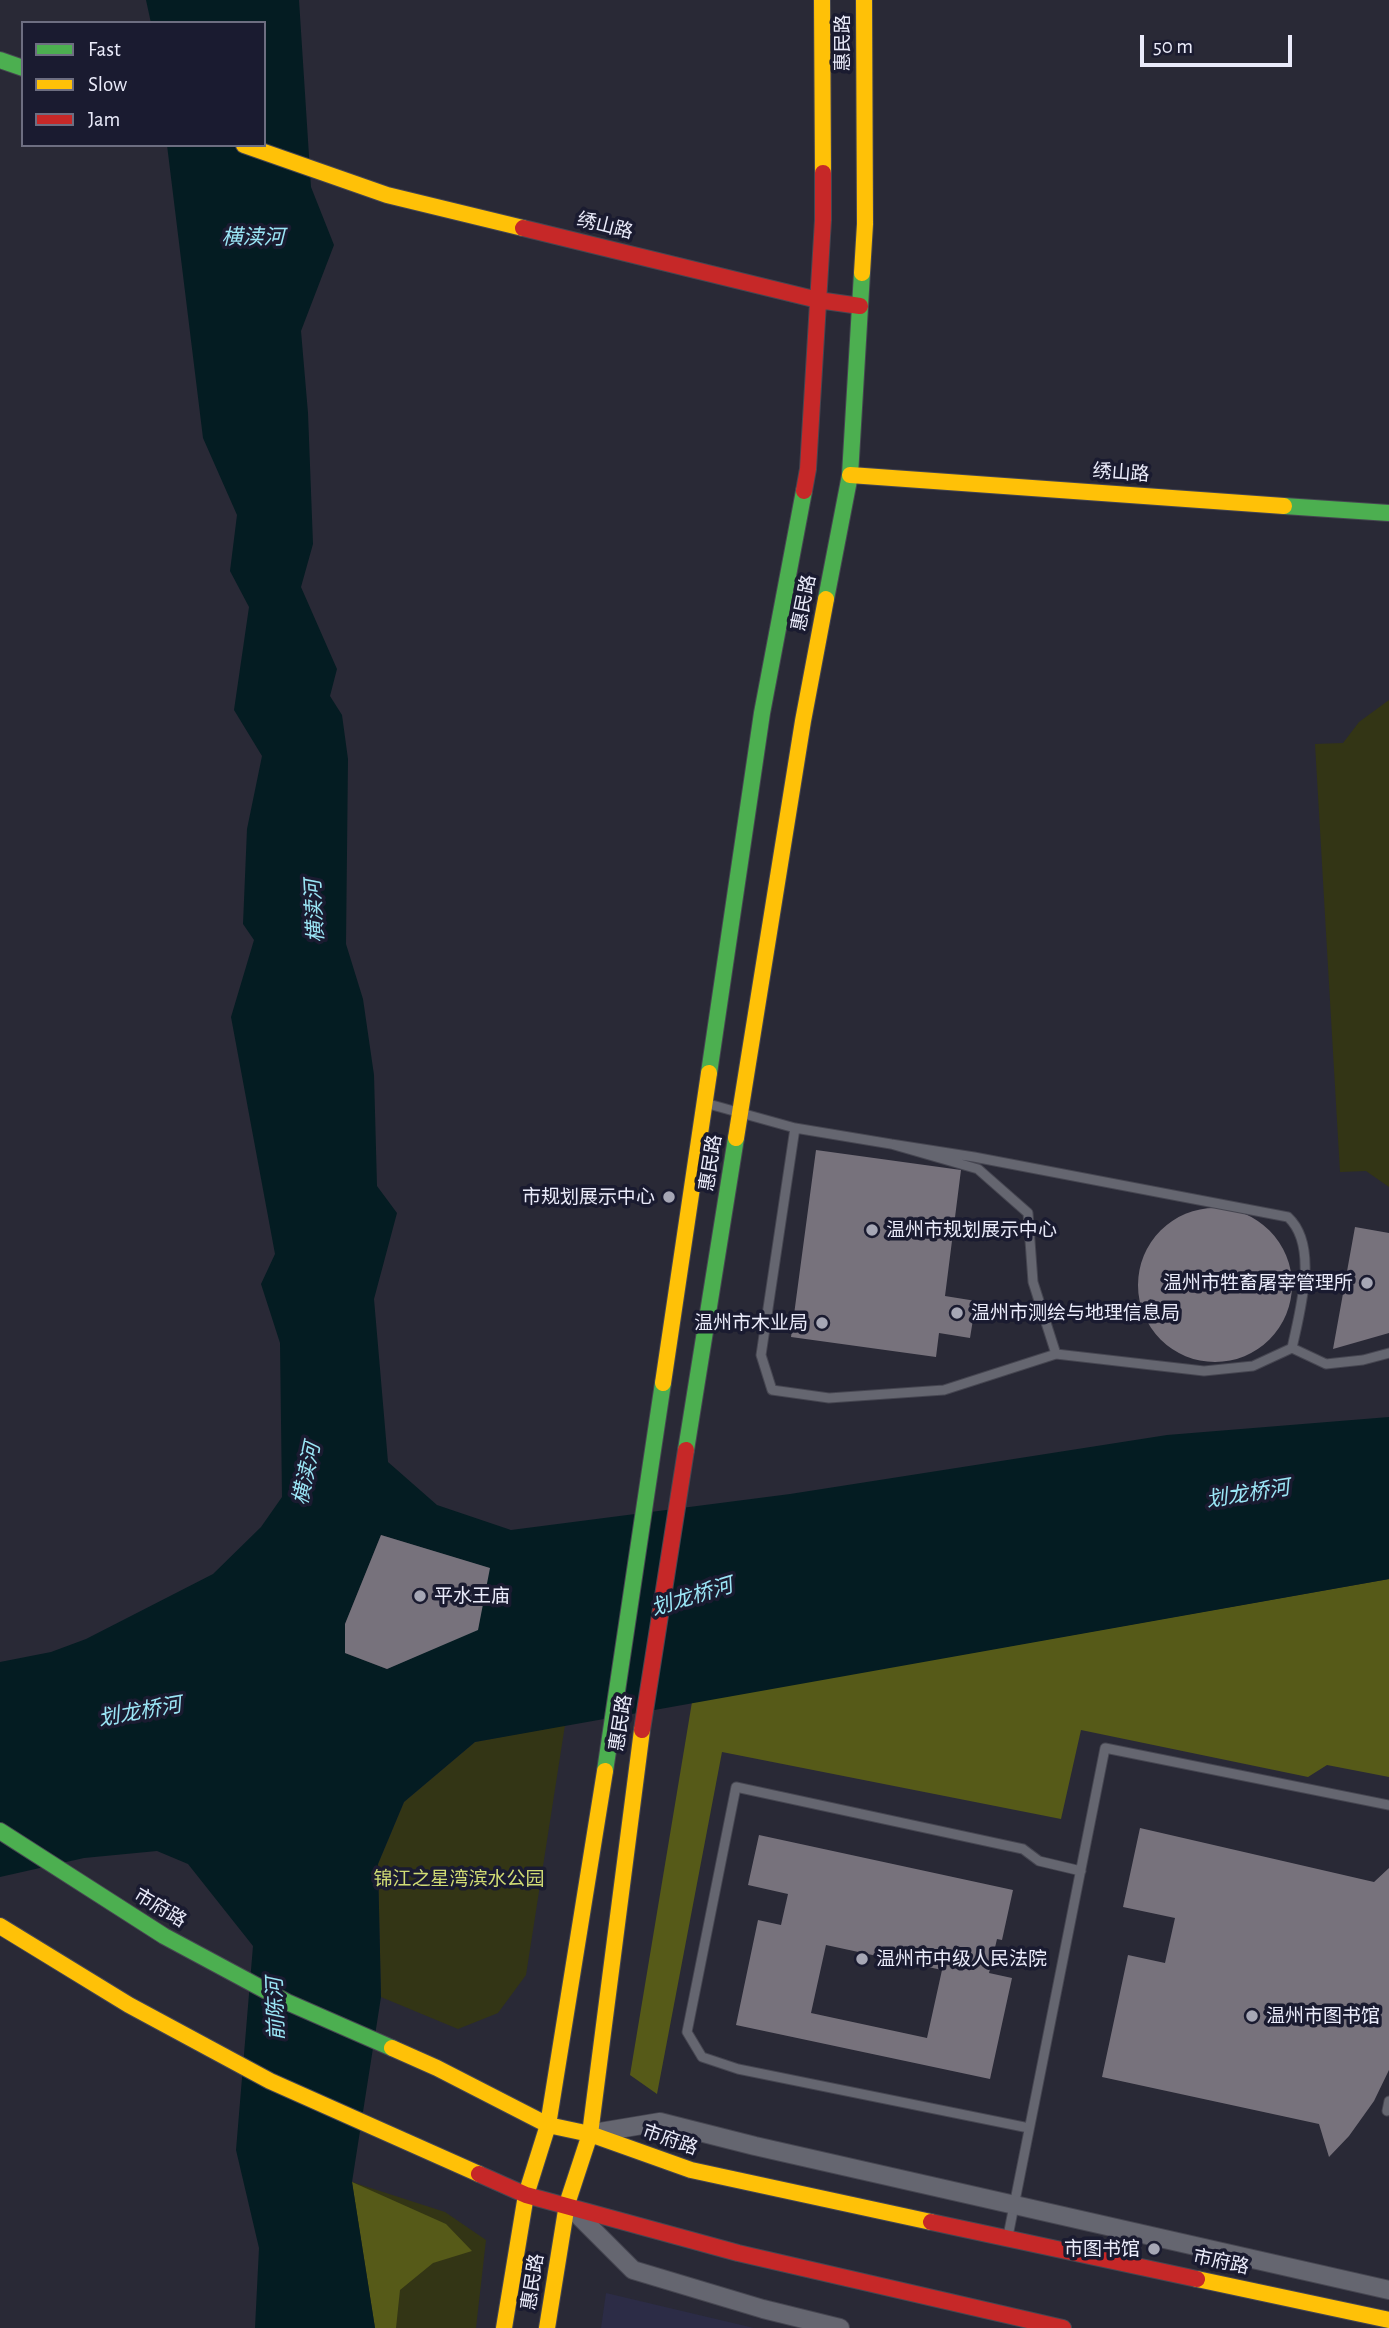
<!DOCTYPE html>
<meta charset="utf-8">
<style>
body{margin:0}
#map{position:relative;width:1389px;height:2328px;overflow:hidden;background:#292936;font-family:"Alegreya Sans",sans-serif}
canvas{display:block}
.legend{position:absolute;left:21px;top:21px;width:245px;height:126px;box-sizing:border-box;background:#1a1b30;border:2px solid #6d6e81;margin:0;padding:9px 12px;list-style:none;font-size:21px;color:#eaebfa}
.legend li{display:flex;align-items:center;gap:14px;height:35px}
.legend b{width:35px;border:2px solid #6d6e81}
.scale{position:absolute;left:1140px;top:35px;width:152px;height:32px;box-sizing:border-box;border:4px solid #eaebfa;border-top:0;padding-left:9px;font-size:21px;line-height:24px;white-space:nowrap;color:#eaebfa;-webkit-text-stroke:5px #1a1b30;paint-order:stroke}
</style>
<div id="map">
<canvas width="1389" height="2328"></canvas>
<ul class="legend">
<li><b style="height:9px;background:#4caf50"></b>Fast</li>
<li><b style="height:9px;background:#ffc107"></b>Slow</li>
<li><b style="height:9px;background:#c62828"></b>Jam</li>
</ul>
<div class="scale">50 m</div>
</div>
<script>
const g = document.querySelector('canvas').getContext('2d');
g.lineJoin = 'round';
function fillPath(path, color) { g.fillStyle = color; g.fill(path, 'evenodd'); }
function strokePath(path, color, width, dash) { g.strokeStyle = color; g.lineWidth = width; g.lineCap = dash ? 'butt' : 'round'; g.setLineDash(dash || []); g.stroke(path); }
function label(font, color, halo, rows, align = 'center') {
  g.font = font + ' "Alegreya Sans","Noto Sans SC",sans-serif'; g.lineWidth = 7; g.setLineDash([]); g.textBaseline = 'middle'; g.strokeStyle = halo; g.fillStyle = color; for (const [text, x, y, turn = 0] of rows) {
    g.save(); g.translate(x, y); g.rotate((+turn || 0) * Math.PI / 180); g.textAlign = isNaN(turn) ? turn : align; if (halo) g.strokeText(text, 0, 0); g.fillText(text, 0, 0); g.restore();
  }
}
fillPath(new Path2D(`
 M 606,2293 L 754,2328 L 601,2328 Z`), '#2c2c46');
fillPath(new Path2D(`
 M 1389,700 L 1389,1187 L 1366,1171 L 1340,1172 L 1315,744 L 1343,743 L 1359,722 Z
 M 565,1725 L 526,1975 L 498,2013 L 458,2029 L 381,1997 L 378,1864 L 404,1802 L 475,1742 Z
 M 352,2182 L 445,2212 L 486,2240 L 476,2328 L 375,2328 Z`), '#333515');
fillPath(new Path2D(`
 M 1389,1579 L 1389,1777 L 1327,1765 L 1308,1777 L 1081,1730 L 1061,1819 L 722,1752 L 657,2094 L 630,2075 L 692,1702 Z
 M 352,2182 L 446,2224 L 472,2251 L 433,2263 L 400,2290 L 396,2328 L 375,2328 Z`), '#565a18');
fillPath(new Path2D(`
 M 146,0 L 299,0 L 311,187 L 334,245 L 301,331 L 308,413 L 313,544 L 301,587 L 337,669 L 330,696 L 342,715 L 348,759 L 346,944 L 363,999 L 374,1075 L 377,1186 L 397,1213 L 374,1299 L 388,1462 L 437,1505 L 511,1530 L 790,1494 L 1167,1435 L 1389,1417 L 1389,1579 L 475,1742 L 404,1802 L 378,1864 L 381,1997 L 352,2182 L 375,2328 L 255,2328 L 259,2248 L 236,2150 L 253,1946 L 188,1864 L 157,1851 L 84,1858 L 0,1877 L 0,1662 L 51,1652 L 86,1639 L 213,1574 L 261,1527 L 282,1497 L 280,1343 L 261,1284 L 275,1254 L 231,1017 L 254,940 L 243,924 L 247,829 L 262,756 L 234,710 L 249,607 L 230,571 L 237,515 L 203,438 L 167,145 L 264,145 L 264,23 L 151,23 ZM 381,1535 L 489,1568 L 478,1629 L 387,1669 L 345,1653 L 345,1624 Z`), '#041c22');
fillPath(new Path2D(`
 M 816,1150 L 961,1170 L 945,1296 L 976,1301 L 970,1338 L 939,1333 L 936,1357 L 791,1337 Z
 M1138 1285a77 77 0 1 1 154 0a77 77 0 1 1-154 0Z
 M 1355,1227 L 1389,1233 L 1389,1333 L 1333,1349 Z
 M 381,1535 L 490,1568 L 478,1630 L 387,1669 L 345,1653 L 345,1624 Z
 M 1140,1828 L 1374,1882 L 1389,1868 L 1389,2070 L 1374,2101 L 1349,2136 L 1329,2157 L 1319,2124 L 1102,2077 L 1128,1955 L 1165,1963 L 1175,1918 L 1123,1907 Z
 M 759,1835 L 1013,1890 L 1002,1940 L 997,1939 L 989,1973 L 1012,1978 L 990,2079 L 736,2025 L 758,1920 L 781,1925 L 788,1894 L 748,1885 ZM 826,1945 L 942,1970 L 927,2038 L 811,2013 Z`), '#77727c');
const lane = new Path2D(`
 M 705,1103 L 795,1128 L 891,1144 L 978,1169 L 1028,1213 L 1033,1282 L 1056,1354 L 1204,1371 L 1253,1366 L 1292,1348 C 1300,1310 1319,1246 1288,1217 L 974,1157 L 891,1144
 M 795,1128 L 761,1355 L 772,1390 L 829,1398 L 944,1390 L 1056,1354
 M 1292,1348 L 1326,1364 L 1363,1360 L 1389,1353
 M 1387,2111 L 1389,2101
 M 1029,2128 L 738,2069 L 702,2057 L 687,2032 L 736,1787 L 1023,1849 L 1039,1861 L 1081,1871
 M 1008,2236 L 1105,1748 L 1389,1805`);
const street = new Path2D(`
 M 594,2133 L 660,2122 L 755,2146 L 1389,2290
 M 572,2209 L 633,2270 L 763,2309 L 840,2328`);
const fast = new Path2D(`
 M 0,60 L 23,68
 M 1284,506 L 1389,513
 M 826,599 L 850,475 L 862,273
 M 709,1073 L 762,713 L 804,491
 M 686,1450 L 736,1138
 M 605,1771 L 663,1383
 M 0,1831 L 164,1936 L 287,2002 L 392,2048`);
const slow = new Path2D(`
 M 822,0 L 823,173
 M 244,145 L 387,195 L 523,228
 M 862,273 L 865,224 L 864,0
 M 850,475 L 1284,506
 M 736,1138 L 803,721 L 826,599
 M 663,1383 L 709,1073
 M 0,1926 L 129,2005 L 270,2081 L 479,2174
 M 392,2048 L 437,2068 L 548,2125 L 590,2134 L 691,2170 L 931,2222
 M 1197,2279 L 1389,2320
 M 504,2328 L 526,2195 L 548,2125 L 605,1771
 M 547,2328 L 567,2204 L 590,2134 L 642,1730`);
const jam = new Path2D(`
 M 523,228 L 818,300 L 860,306
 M 804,491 L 808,469 L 823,220 L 823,173
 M 642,1730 L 686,1450
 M 479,2174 L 526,2195 L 738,2253 L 1063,2328
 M 931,2222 L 1197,2279`);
strokePath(lane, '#464651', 11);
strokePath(street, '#464651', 20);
strokePath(fast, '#464651', 18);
strokePath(slow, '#464651', 18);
strokePath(jam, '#464651', 18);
strokePath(lane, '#656670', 9);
strokePath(street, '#656670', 18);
strokePath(fast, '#4caf50', 16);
strokePath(slow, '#ffc107', 16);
strokePath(jam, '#c62828', 16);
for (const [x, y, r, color] of [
 [669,1197,7,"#a6a7b5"],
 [872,1230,7,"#a6a7b5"],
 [1367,1283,7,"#a6a7b5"],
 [957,1313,7,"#a6a7b5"],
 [822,1323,7,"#a6a7b5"],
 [420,1596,7,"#a6a7b5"],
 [862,1959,7,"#a6a7b5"],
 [1252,2016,7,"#a6a7b5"],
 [1154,2249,7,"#a6a7b5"]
]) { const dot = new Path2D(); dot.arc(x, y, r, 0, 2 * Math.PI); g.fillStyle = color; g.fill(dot); strokePath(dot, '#1a1b30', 2.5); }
label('19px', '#eaebfa', '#1a1b30', [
 ["惠民路",843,43,-90],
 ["绣山路",605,226,14],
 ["绣山路",1121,473,4],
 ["惠民路",804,603,-79],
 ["惠民路",711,1163,-81],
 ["惠民路",621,1723,-81],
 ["市府路",160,1908,31],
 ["市府路",670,2140,19],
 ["市府路",1221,2262,12],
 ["惠民路",533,2282,-81]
]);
label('19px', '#eaebfa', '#1a1b30', [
 ["市规划展示中心",655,1197,"right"],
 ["温州市规划展示中心",886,1230],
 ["温州市牲畜屠宰管理所",1353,1283,"right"],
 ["温州市测绘与地理信息局",971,1313],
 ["温州市木业局",808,1323,"right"],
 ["平水王庙",434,1596],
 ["温州市中级人民法院",876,1959],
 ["温州市图书馆",1266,2016],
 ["市图书馆",1140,2249,"right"]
], 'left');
label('19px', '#d1dc75', '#1a1b30', [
 ["锦江之星湾滨水公园",459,1879]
]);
label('italic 21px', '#9be6f6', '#1a1b30', [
 ["横渎河",253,238],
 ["横渎河",315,911,-93],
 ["横渎河",307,1474,-78],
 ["划龙桥河",1248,1494,-9],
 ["划龙桥河",692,1597,-17],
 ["划龙桥河",140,1712,-10],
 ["前陈河",276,2009,-92]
]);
</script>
